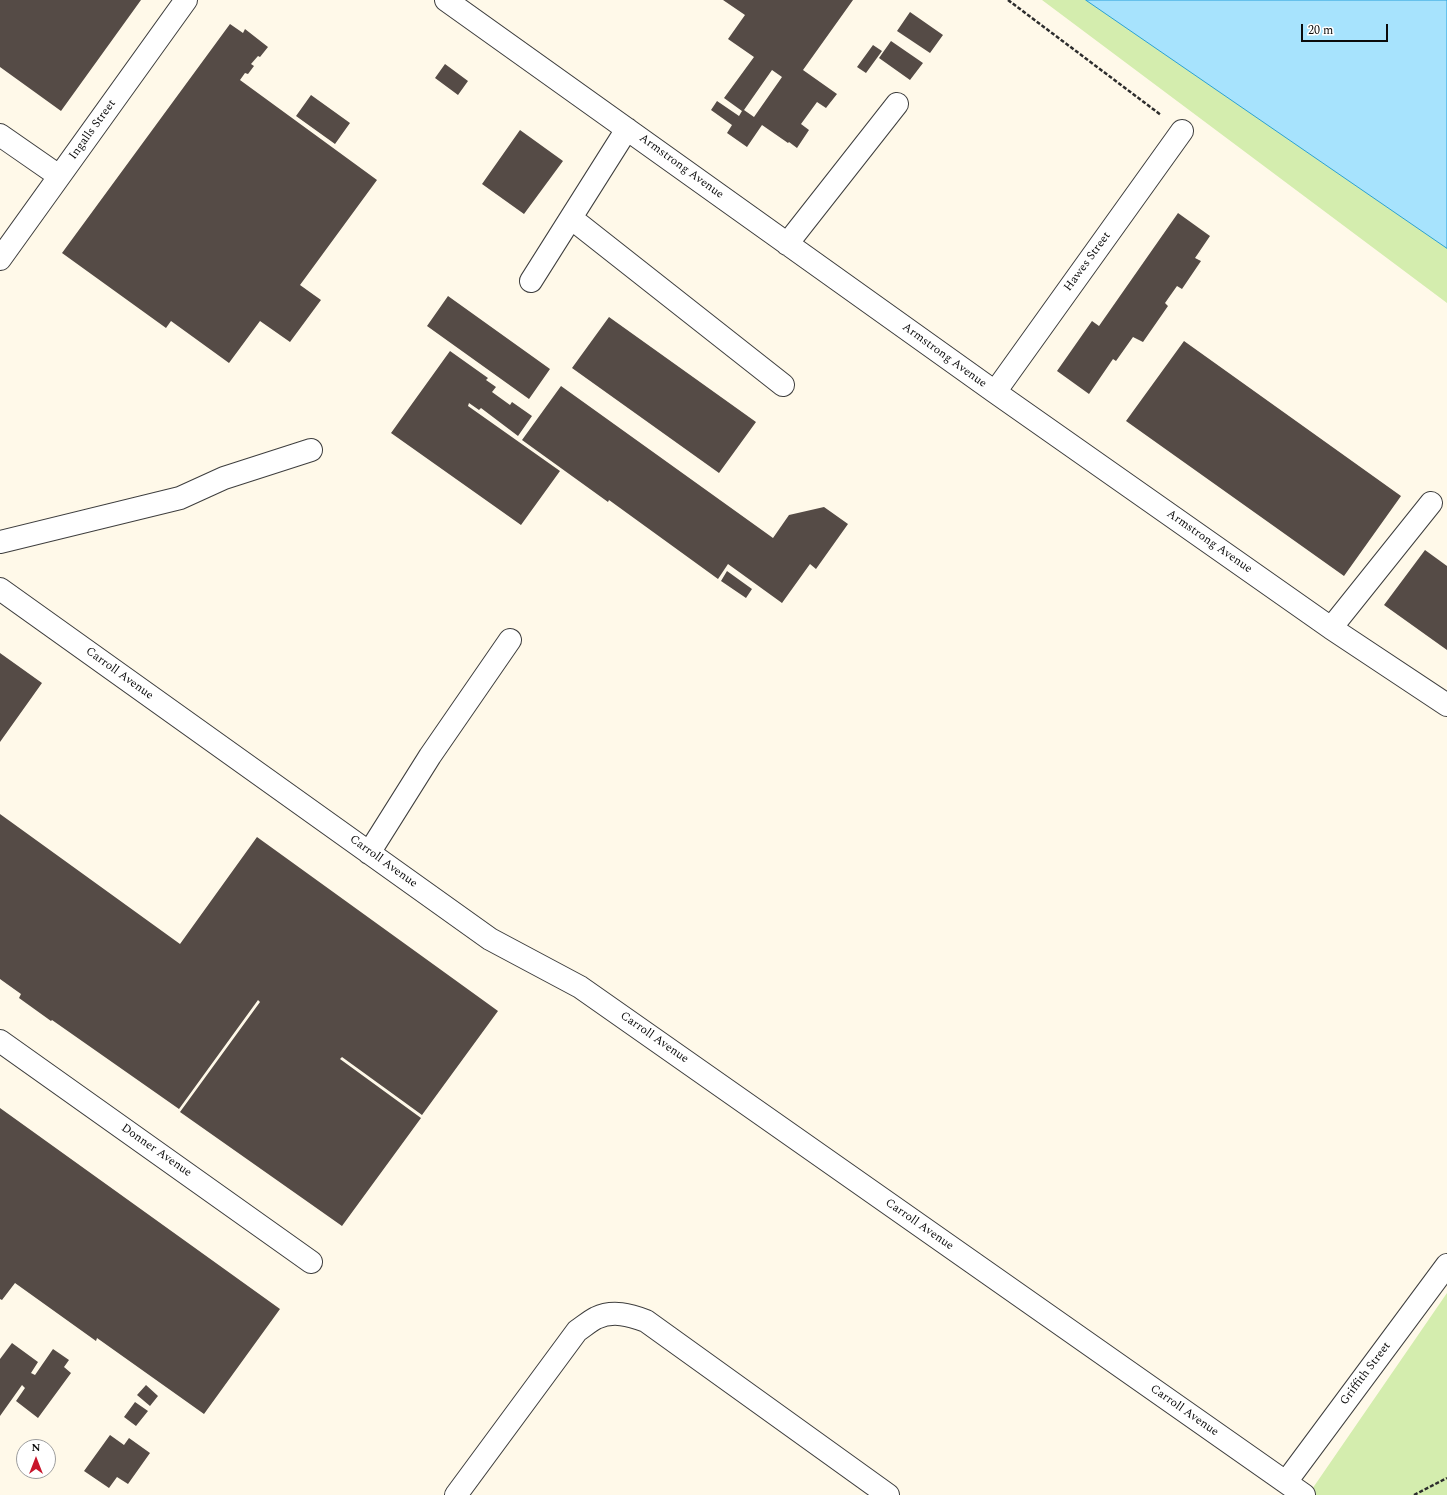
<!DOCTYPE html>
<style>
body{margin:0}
#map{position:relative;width:1447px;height:1495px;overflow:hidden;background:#fff9e9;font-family:Spectral,serif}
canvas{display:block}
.north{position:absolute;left:16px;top:1439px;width:40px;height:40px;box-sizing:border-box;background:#fff;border:1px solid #9d9d9d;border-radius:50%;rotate:0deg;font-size:11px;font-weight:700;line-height:16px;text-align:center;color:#0b0b0b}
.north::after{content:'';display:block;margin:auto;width:14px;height:18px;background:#c8152b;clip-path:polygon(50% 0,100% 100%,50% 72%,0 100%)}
.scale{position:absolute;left:1301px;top:24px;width:87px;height:18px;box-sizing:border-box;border:2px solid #0b0b0b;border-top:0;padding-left:5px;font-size:12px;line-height:14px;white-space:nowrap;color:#0b0b0b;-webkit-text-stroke:3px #fff;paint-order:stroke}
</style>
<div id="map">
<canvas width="1447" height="1495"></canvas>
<div class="north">N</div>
<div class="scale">20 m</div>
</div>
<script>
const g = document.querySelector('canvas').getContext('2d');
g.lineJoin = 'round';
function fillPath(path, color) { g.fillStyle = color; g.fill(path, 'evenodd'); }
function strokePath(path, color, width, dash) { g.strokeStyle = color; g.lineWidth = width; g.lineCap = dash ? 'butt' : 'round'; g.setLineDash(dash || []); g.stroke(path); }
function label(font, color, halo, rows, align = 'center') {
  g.font = font + ' Spectral,serif'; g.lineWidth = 4; g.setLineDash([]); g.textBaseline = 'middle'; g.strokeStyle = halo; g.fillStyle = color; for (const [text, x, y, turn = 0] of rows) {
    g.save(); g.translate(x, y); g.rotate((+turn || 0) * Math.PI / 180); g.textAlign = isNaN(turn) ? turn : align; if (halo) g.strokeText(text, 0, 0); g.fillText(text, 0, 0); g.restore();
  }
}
fillPath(new Path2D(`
 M 1042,0 L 1110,0 L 1447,245 L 1447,303 Z
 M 1447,1293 L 1447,1495 L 1308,1495 Z`), '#d4edae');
const water = new Path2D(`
 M 1086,0 L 1447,0 L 1447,248 Z`);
fillPath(water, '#a7e3fd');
strokePath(water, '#26a0db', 1);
fillPath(new Path2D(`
 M 0,0 L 141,0 L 61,111 L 0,67 Z
 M 723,0 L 853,0 L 803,70 L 837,94 L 826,108 L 817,102 L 801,124 L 809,130 L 797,148 L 789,142 L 788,143 L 762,125 L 747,147 L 727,133 L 732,125 L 711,110 L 717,101 L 739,116 L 742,111 L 724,98 L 754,57 L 728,39 L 745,15 ZM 772,70 L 782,77 L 754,117 L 744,110 Z
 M 910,12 L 943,35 L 930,53 L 897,31 Z
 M 230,24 L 243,33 L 245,29 L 268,47 L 260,57 L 258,56 L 251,64 L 254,66 L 248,74 L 245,73 L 240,80 L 377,180 L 300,285 L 321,300 L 290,342 L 260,321 L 229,363 L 171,321 L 166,328 L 62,253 Z
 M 891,41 L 923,63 L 910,80 L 879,58 Z
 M 873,45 L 882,51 L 866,73 L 857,67 Z
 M 445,64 L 468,81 L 458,95 L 435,78 Z
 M 311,95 L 350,123 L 335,144 L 296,116 Z
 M 520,130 L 563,161 L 524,214 L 482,184 Z
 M 1178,213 L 1210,236 L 1195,258 L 1201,261 L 1182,289 L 1177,286 L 1165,303 L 1168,306 L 1143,342 L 1133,337 L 1116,361 L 1113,359 L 1089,394 L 1057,371 L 1092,321 L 1099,326 Z
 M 448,296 L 550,369 L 529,399 L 427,326 Z
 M 609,317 L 756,422 L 719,473 L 572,368 Z
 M 1184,341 L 1401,496 L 1344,576 L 1126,421 Z
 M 450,351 L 488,378 L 486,380 L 496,387 L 492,392 L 510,405 L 512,402 L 532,416 L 518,436 L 481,408 L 479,410 L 469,403 L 468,406 L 560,471 L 521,525 L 391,433 Z
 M 561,386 L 773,538 L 789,515 L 824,507 L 848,524 L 816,569 L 810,564 L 782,603 L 728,564 L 718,579 L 609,500 L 608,502 L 522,440 Z
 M 1425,550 L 1447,566 L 1447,650 L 1384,605 Z
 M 727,571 L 752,589 L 746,598 L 721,581 Z
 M 0,653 L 42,683 L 0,742 Z
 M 0,814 L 180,944 L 257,837 L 498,1011 L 422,1115 L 342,1057 L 340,1059 L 421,1118 L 342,1226 L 180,1112 L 260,1002 L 258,1000 L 179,1109 L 52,1020 L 51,1021 L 19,998 L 21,994 L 0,979 Z
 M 0,1108 L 280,1309 L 204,1414 L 97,1338 L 96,1341 L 15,1283 L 2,1300 L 0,1299 Z
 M 12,1343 L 38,1362 L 31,1373 L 35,1375 L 53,1349 L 69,1360 L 64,1367 L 71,1373 L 38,1418 L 16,1401 L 25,1388 L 22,1385 L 0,1416 L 0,1359 Z
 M 146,1385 L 158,1396 L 150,1406 L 137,1395 Z
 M 135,1402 L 148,1411 L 136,1426 L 124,1417 Z
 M 110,1435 L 124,1445 L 129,1438 L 150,1453 L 128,1484 L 117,1477 L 109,1488 L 84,1471 Z`), '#554b46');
const minor = new Path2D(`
 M 446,0 L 995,392 L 1331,628 L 1447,705
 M 0,135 L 59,176
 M 571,218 L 783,385
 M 787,244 L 897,104
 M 0,259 L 186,0
 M 531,281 L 627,129
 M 995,392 L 1182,131
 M 0,542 L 180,498 L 224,478 L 311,450
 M 0,589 L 490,939 L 580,987 L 1304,1495
 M 1331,628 L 1431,503
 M 369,853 L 430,756 L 510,640
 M 0,1041 L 311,1262
 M 1286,1482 L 1447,1265
 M 456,1495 L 577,1331 C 583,1327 590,1321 596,1318 C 613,1310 630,1315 646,1321 L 888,1495`);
strokePath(minor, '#3e3e3e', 24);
strokePath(new Path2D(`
 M 1008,0 L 1161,115
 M 1414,1495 L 1447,1478`), '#2d2d2d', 2.5, [4, 2]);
strokePath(minor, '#fff', 22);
label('12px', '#0b0b0b', '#fff', [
 ["Ingalls Street",93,130,-54],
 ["Armstrong Avenue",681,167,36],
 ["Hawes Street",1088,262,-54],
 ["Armstrong Avenue",944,356,36],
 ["Armstrong Avenue",1209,542,35],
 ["Carroll Avenue",119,674,36],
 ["Carroll Avenue",383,862,36],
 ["Carroll Avenue",654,1038,35],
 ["Donner Avenue",156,1151,35],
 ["Carroll Avenue",919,1225,35],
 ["Griffith Street",1366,1374,-53],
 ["Carroll Avenue",1184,1411,35]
]);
</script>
